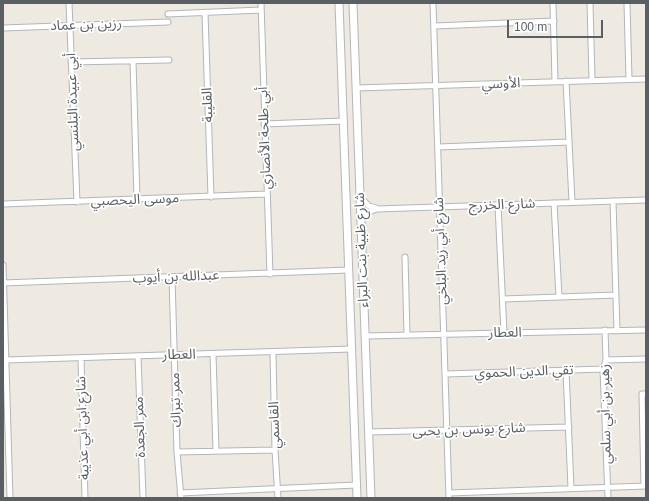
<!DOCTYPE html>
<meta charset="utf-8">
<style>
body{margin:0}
#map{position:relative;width:649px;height:501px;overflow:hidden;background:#eeeae2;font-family:Arial,sans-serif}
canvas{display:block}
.frame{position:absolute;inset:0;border:4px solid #5a5f63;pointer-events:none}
.scale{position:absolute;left:507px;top:20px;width:96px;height:18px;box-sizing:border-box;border:2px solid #5a5f63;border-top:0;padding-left:5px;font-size:12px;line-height:14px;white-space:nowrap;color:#5a5f63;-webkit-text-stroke:3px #fff;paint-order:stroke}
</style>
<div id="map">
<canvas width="649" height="501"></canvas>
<div class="frame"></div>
<div class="scale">100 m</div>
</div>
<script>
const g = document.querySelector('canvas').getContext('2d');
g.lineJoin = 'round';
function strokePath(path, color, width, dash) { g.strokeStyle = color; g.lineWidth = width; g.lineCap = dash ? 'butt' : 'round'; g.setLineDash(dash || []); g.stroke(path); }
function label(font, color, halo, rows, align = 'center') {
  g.font = font + ' Arial,"Noto Sans Arabic",sans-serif'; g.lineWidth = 3.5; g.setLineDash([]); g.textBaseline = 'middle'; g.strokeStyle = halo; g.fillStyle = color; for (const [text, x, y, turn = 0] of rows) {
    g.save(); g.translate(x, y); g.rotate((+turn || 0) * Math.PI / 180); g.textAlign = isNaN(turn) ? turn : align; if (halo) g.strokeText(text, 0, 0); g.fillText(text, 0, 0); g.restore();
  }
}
const minor = new Path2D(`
 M 69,3 L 77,202
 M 261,3 L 270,274
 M 433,3 L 449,498
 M 553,3 L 555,82
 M 590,3 L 592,80
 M 627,3 L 629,79
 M 205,13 L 211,197
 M 168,14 L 261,10
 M 435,26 L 554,21
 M 3,28 L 168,22
 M 133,61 L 137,200
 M 71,62 L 169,60
 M 566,81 L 572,202
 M 356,88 L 646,79
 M 264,124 L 344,121
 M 438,147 L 569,142
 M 361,198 L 369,206 L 376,208
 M 613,201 L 617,331
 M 554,203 L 559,297
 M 3,204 L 266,194
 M 498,205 L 504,333
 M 362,219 L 366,213 L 377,209 L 646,200
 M 405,257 L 407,335
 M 3,265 L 10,498
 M 172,277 L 177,452 L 181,498
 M 3,283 L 349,270
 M 503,299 L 616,295
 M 605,330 L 606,360 L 603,369 L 608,498
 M 365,336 L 646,330
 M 273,352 L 275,450 L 278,498
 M 213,354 L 216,451
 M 138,356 L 143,498
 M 81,358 L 85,498
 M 6,360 L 352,349
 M 606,360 L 646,359
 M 566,371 L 571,488
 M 446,374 L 603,369
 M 369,432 L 569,427
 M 177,452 L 275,450
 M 644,486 L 642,394 L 646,394
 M 180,493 L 356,485
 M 449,493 L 646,486`);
const tertiary = new Path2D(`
 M 339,3 L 357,498
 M 353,3 L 371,498`);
strokePath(minor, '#b3b6ba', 7);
strokePath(tertiary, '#b3b6ba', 9);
strokePath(minor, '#fff', 5);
strokePath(tertiary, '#fff', 7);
label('14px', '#5a5f63', '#fff', [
 ["رزين بن عماد",86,25,-2],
 ["الأوسي",501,84,-2],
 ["أبي عبيدة البلنسي",73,102,-92],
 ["القليبة",208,105,-92],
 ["أبي طلحة الأنصاري",265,138,-92],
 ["موسى اليحصبي",135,200,-2],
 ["شارع الخزرج",502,205,-2],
 ["شارع ظبية بنت البراء",362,250,-92],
 ["شارع أبي زيد البلخي",441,251,-92],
 ["عبدالله بن أيوب",176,277,-2],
 ["العطار",505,333,-1],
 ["العطار",179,355,-1],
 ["تقي الدين الحموي",524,372,-2],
 ["ممر تبراك",176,400,-92],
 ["زهير بن أبي سلمي",606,414,-91],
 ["القاسمي",275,425,-92],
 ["ممر الجعدة",140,427,-92],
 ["شارع ابن أبي عذيبة",83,428,-92],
 ["شارع يونس بن يحىى",469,430,-2]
]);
</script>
